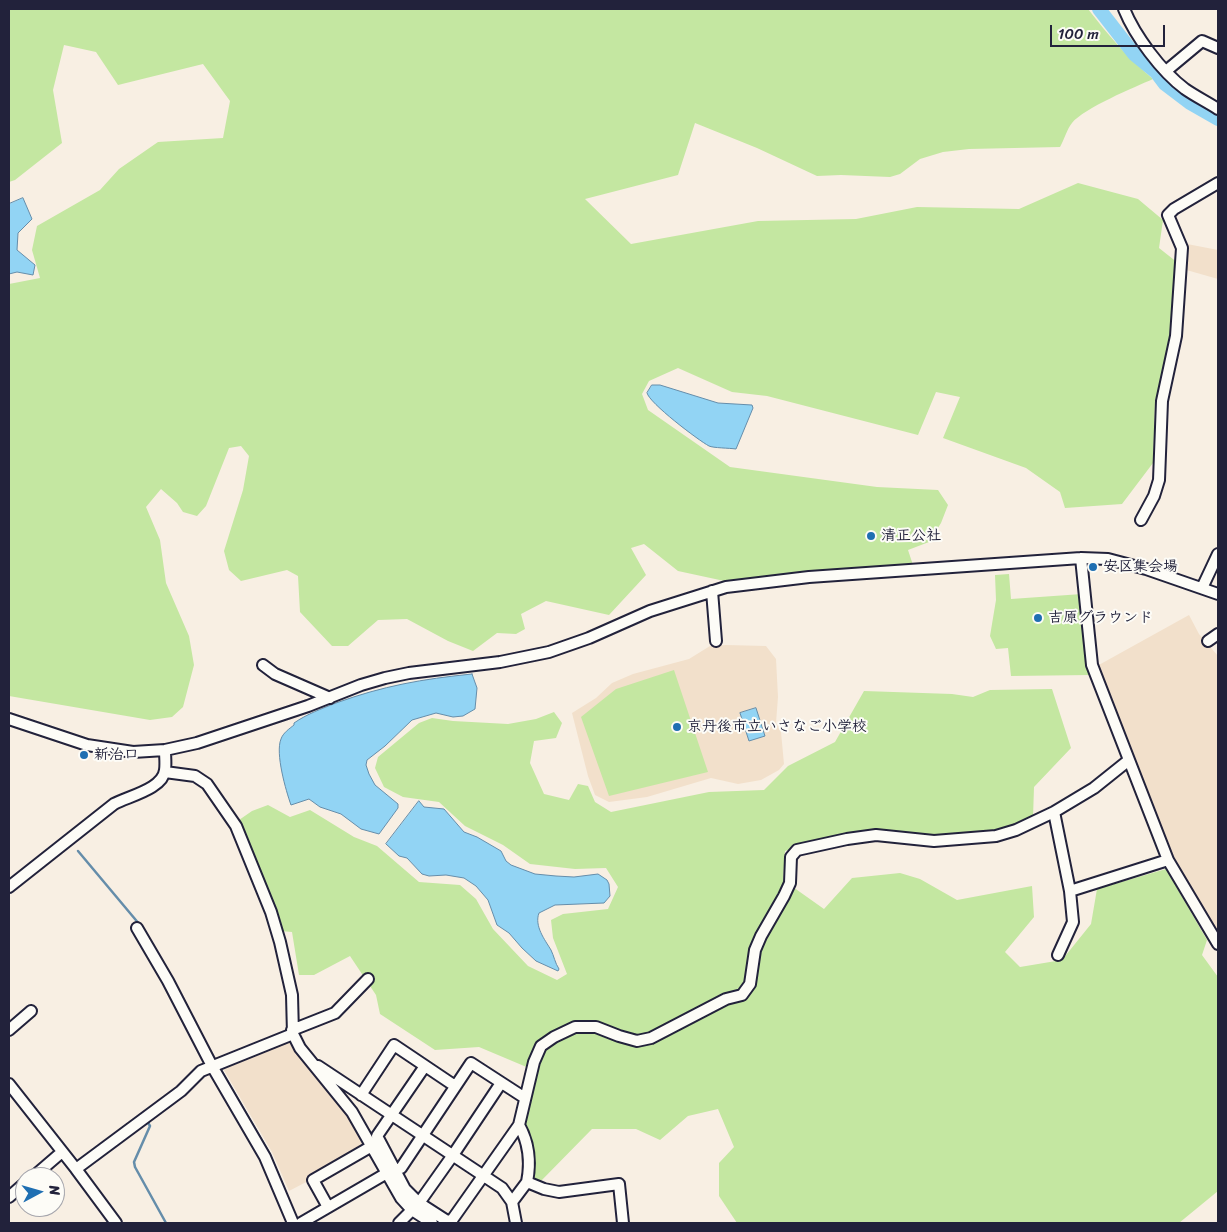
<!DOCTYPE html>
<meta charset="utf-8">
<style>
body{margin:0}
#map{position:relative;width:1227px;height:1232px;overflow:hidden;background:#f8efe3;font-family:Sriracha,sans-serif}
canvas{display:block}
.frame{position:absolute;inset:0;border:10px solid #22223b;pointer-events:none}
.north{position:absolute;left:15px;top:1167px;width:50px;height:50px;box-sizing:border-box;background:#fdfcf7;border:1px solid #a5a5ac;border-radius:50%;rotate:84deg;font-size:14px;font-weight:700;line-height:20px;text-align:center;color:#22223b}
.north::after{content:'';display:block;margin:auto;width:18px;height:22px;background:#1f6fb2;clip-path:polygon(50% 0,100% 100%,50% 72%,0 100%)}
.scale{position:absolute;left:1050px;top:25px;width:115px;height:22px;box-sizing:border-box;border:2px solid #22223b;border-top:0;padding-left:6px;font-size:15px;line-height:18px;white-space:nowrap;color:#22223b;-webkit-text-stroke:4px #fdfcf7;paint-order:stroke}
</style>
<div id="map">
<canvas width="1227" height="1232"></canvas>
<div class="frame"></div>
<div class="north">N</div>
<div class="scale">100 m</div>
</div>
<script>
const g = document.querySelector('canvas').getContext('2d');
g.lineJoin = 'round';
function fillPath(path, color) { g.fillStyle = color; g.fill(path, 'evenodd'); }
function strokePath(path, color, width, dash) { g.strokeStyle = color; g.lineWidth = width; g.lineCap = dash ? 'butt' : 'round'; g.setLineDash(dash || []); g.stroke(path); }
function label(font, color, halo, rows, align = 'center') {
  g.font = font + ' Sriracha,"Klee One",sans-serif'; g.lineWidth = 4; g.setLineDash([]); g.textBaseline = 'middle'; g.strokeStyle = halo; g.fillStyle = color; for (const [text, x, y, turn = 0] of rows) {
    g.save(); g.translate(x, y); g.rotate((+turn || 0) * Math.PI / 180); g.textAlign = isNaN(turn) ? turn : align; if (halo) g.strokeText(text, 0, 0); g.fillText(text, 0, 0); g.restore();
  }
}
fillPath(new Path2D(`
 M 1182,243 L 1218,250 L 1218,279 L 1183,269 Z
 M 1189,615 L 1199,634 L 1218,656 L 1218,939 L 1177,871 L 1097,666 Z
 M 726,645 L 766,646 L 776,659 L 778,697 L 776,723 L 781,732 L 784,764 L 779,770 L 761,780 L 738,784 L 711,778 L 647,797 L 609,802 L 595,795 L 588,776 L 572,713 L 596,698 L 612,683 L 633,674 L 689,659 L 710,646 Z
 M 288,1039 L 292,1040 L 350,1114 L 368,1143 L 310,1180 L 289,1191 L 272,1152 L 221,1065 Z`), '#f2e0cb');
fillPath(new Path2D(`
 M 9,9 L 1088,9 C 1108,35 1128,58 1153,79 C 1135,87 1084,108 1072,123 C 1067,129 1064,140 1060,147 L 969,149 L 943,152 L 920,159 L 900,174 L 890,177 L 841,175 L 817,176 L 757,148 L 695,123 L 678,175 L 585,199 L 631,244 L 758,221 L 856,219 L 917,207 L 1019,209 L 1078,183 L 1138,199 L 1163,220 L 1159,248 L 1178,263 L 1169,361 L 1155,400 L 1153,463 L 1122,504 L 1065,508 L 1060,492 L 1026,468 L 943,438 L 960,397 L 936,392 L 918,435 L 767,396 L 732,392 L 678,368 L 649,381 L 642,394 L 648,410 L 730,467 L 877,487 L 938,490 L 948,505 L 941,523 L 929,542 L 908,550 L 913,565 L 823,571 L 729,582 L 678,571 L 644,544 L 631,548 L 646,575 L 609,615 L 546,601 L 521,614 L 525,629 L 516,634 L 497,633 L 473,651 L 448,641 L 407,619 L 378,620 L 348,646 L 332,646 L 300,612 L 298,576 L 287,570 L 241,581 L 229,570 L 224,551 L 243,490 L 249,456 L 241,446 L 229,448 L 206,506 L 197,516 L 183,512 L 177,503 L 161,489 L 146,507 L 160,540 L 166,583 L 189,636 L 194,665 L 183,707 L 172,717 L 150,720 L 9,696 L 9,284 L 40,278 L 32,250 L 37,226 L 100,190 L 119,169 L 158,142 L 223,138 L 230,101 L 203,64 L 118,85 L 96,52 L 64,45 L 53,90 L 62,143 L 15,180 L 9,182 Z
 M 1009,574 L 1011,599 L 1082,594 L 1090,675 L 1011,676 L 1008,648 L 996,649 L 990,636 L 996,600 L 995,575 Z
 M 674,670 L 708,772 L 609,796 L 581,717 L 616,689 Z
 M 1052,689 L 1071,748 L 1034,787 L 1033,818 L 996,834 L 934,839 L 877,830 L 848,833 L 785,851 L 783,880 L 824,909 L 852,878 L 900,873 L 920,879 L 957,900 L 1032,886 L 1034,917 L 1005,952 L 1020,967 L 1062,960 L 1091,924 L 1097,889 L 1166,869 L 1207,940 L 1202,955 L 1218,977 L 1218,1191 L 1179,1223 L 737,1223 L 719,1196 L 719,1163 L 734,1147 L 718,1109 L 688,1116 L 660,1140 L 636,1129 L 592,1129 L 540,1182 L 531,1177 L 524,1124 L 536,1071 L 479,1047 L 435,1050 L 380,1014 L 376,995 L 350,956 L 314,975 L 299,975 L 292,932 L 280,931 L 276,907 L 259,874 L 239,820 L 252,811 L 268,805 L 290,817 L 310,810 L 354,837 L 377,846 L 419,882 L 460,885 L 476,899 L 493,929 L 528,966 L 557,980 L 567,974 L 553,938 L 551,920 L 563,914 L 608,909 L 618,887 L 606,868 L 575,869 L 530,864 L 503,845 L 465,826 L 439,802 L 403,797 L 384,787 L 375,768 L 378,757 L 419,723 L 432,718 L 453,721 L 508,724 L 536,719 L 554,712 L 562,723 L 556,738 L 534,741 L 530,763 L 544,794 L 569,800 L 578,784 L 588,786 L 595,802 L 611,812 L 709,792 L 764,790 L 788,766 L 835,742 L 864,691 L 952,694 L 973,697 L 990,690 Z`), '#c4e7a1');
const water = new Path2D(`
 M 23,198 L 32,219 L 18,233 L 17,250 L 35,265 L 33,275 L 17,272 L 9,274 L 9,204 Z
 M 652,385 L 660,385 L 718,403 L 752,405 L 753,408 L 736,449 C 729,448 713,448 709,446 C 698,440 649,403 647,393 Z
 M 472,674 L 477,688 L 475,709 L 463,716 L 453,717 L 436,713 L 412,720 L 385,746 L 367,760 L 366,765 L 369,774 L 375,785 L 398,804 L 398,808 L 379,834 L 361,829 L 341,814 L 320,807 L 309,799 L 291,805 C 286,791 275,753 281,739 C 283,733 289,729 294,725 L 294,723 C 307,714 321,709 336,703 C 383,686 422,679 472,674 Z
 M 756,708 L 765,736 L 749,741 L 740,713 Z
 M 419,801 L 424,807 L 444,809 L 464,832 L 477,837 L 501,851 L 506,861 L 511,865 L 535,874 L 556,876 L 574,877 L 598,874 L 607,880 L 609,884 L 610,896 L 604,903 L 555,905 L 539,913 C 534,926 545,940 551,950 C 554,956 555,963 559,969 L 558,971 L 536,961 L 522,948 L 509,933 L 497,925 L 488,900 L 476,886 L 464,878 L 446,875 L 429,876 L 422,874 L 407,858 L 399,856 L 386,844 Z`);
fillPath(water, '#92d4f4');
strokePath(water, '#658daa', 1);
strokePath(new Path2D(`
 M 78,851 L 140,925
 M 194,1021 L 216,1063
 M 219,1067 L 269,1153 L 284,1188
 M 9,1092 L 39,1130
 M 147,1121 L 150,1126 L 134,1162 L 135,1167 L 166,1223
 M 64,1162 L 98,1207`), '#658daa', 2.5);
strokePath(new Path2D(`
 M 1099,9 L 1134,54 L 1156,72 L 1165,84 L 1190,103 L 1218,119`), '#92d4f4', 14);
const minor = new Path2D(`
 M 1124,9 C 1135,36 1161,71 1185,89 C 1195,96 1207,102 1218,109
 M 1166,71 L 1202,41 L 1218,48
 M 1141,520 L 1154,496 L 1159,480 L 1162,401 L 1176,336 L 1182,248 L 1168,215 L 1174,209 L 1218,183
 M 1081,558 L 1092,665 L 1168,860 L 1218,944
 M 1202,588 L 1218,554
 M 712,591 L 716,641
 M 1208,641 L 1218,634
 M 263,665 L 275,674 L 330,698
 M 9,719 L 87,745 L 133,752 L 165,750 L 197,743 L 308,706 L 361,685 L 385,678 L 409,673 L 500,662 L 549,652 L 589,638 L 650,611 L 726,587 L 809,577 L 1081,558 L 1108,559 L 1146,569 L 1218,594
 M 165,772 L 195,776 L 207,784 L 236,826 L 271,912 L 280,942 L 292,995 L 293,1034 L 300,1048 L 352,1112 L 401,1198 L 412,1210 L 432,1223
 M 1054,812 L 1070,891 L 1073,922 L 1058,955
 M 9,887 L 114,804 C 129,796 163,789 165,770 C 166,764 165,757 165,750
 M 1070,891 L 1168,860
 M 137,928 L 168,981 L 212,1066 L 265,1157 L 293,1223
 M 9,1030 L 31,1011
 M 292,1030 L 335,1013 L 368,979
 M 318,1066 L 502,1188 L 512,1202 L 516,1223
 M 425,1066 L 377,1136 L 405,1189 L 419,1203 L 447,1221 L 452,1220 L 519,1125 L 534,1062 L 541,1046 L 554,1037 L 575,1027 L 596,1027 L 619,1036 L 637,1041 L 651,1038 L 726,999 L 742,995 L 750,984 L 755,950 L 761,936 L 784,896 L 790,883 L 791,857 L 797,850 L 847,839 L 876,835 L 934,841 L 996,836 L 1016,830 L 1054,812 L 1094,788 L 1129,760
 M 9,1084 L 76,1169 L 116,1223
 M 361,1095 L 394,1045 L 455,1086
 M 519,1125 C 529,1143 531,1162 527,1182
 M 76,1169 L 181,1091 L 201,1071 L 293,1034
 M 394,1170 L 401,1168 L 471,1063 L 525,1098
 M 33,1177 L 62,1152
 M 9,1197 L 25,1183
 M 512,1202 L 527,1182 L 544,1189 L 559,1192 L 619,1184 L 623,1223
 M 419,1203 L 453,1155 L 501,1083
 M 328,1207 L 313,1180 L 372,1146
 M 301,1223 L 387,1173
 M 399,1223 L 412,1210`);
strokePath(minor, '#22223b', 14);
strokePath(minor, '#fdfcf7', 10);
for (const [x, y, r, color] of [
 [871,536,5,"#1f6fb2"],
 [1093,567,5,"#1f6fb2"],
 [1038,618,5,"#1f6fb2"],
 [677,727,5,"#1f6fb2"],
 [84,755,5,"#1f6fb2"]
]) { const dot = new Path2D(); dot.arc(x, y, r, 0, 2 * Math.PI); g.fillStyle = color; g.fill(dot); strokePath(dot, '#fdfcf7', 2); }
label('bold 15px', '#22223b', '#fdfcf7', [
 ["清正公社",881,536],
 ["安区集会場",1103,567],
 ["吉原グラウンド",1048,618],
 ["京丹後市立いさなご小学校",687,727],
 ["新治口",94,755]
], 'left');
</script>
